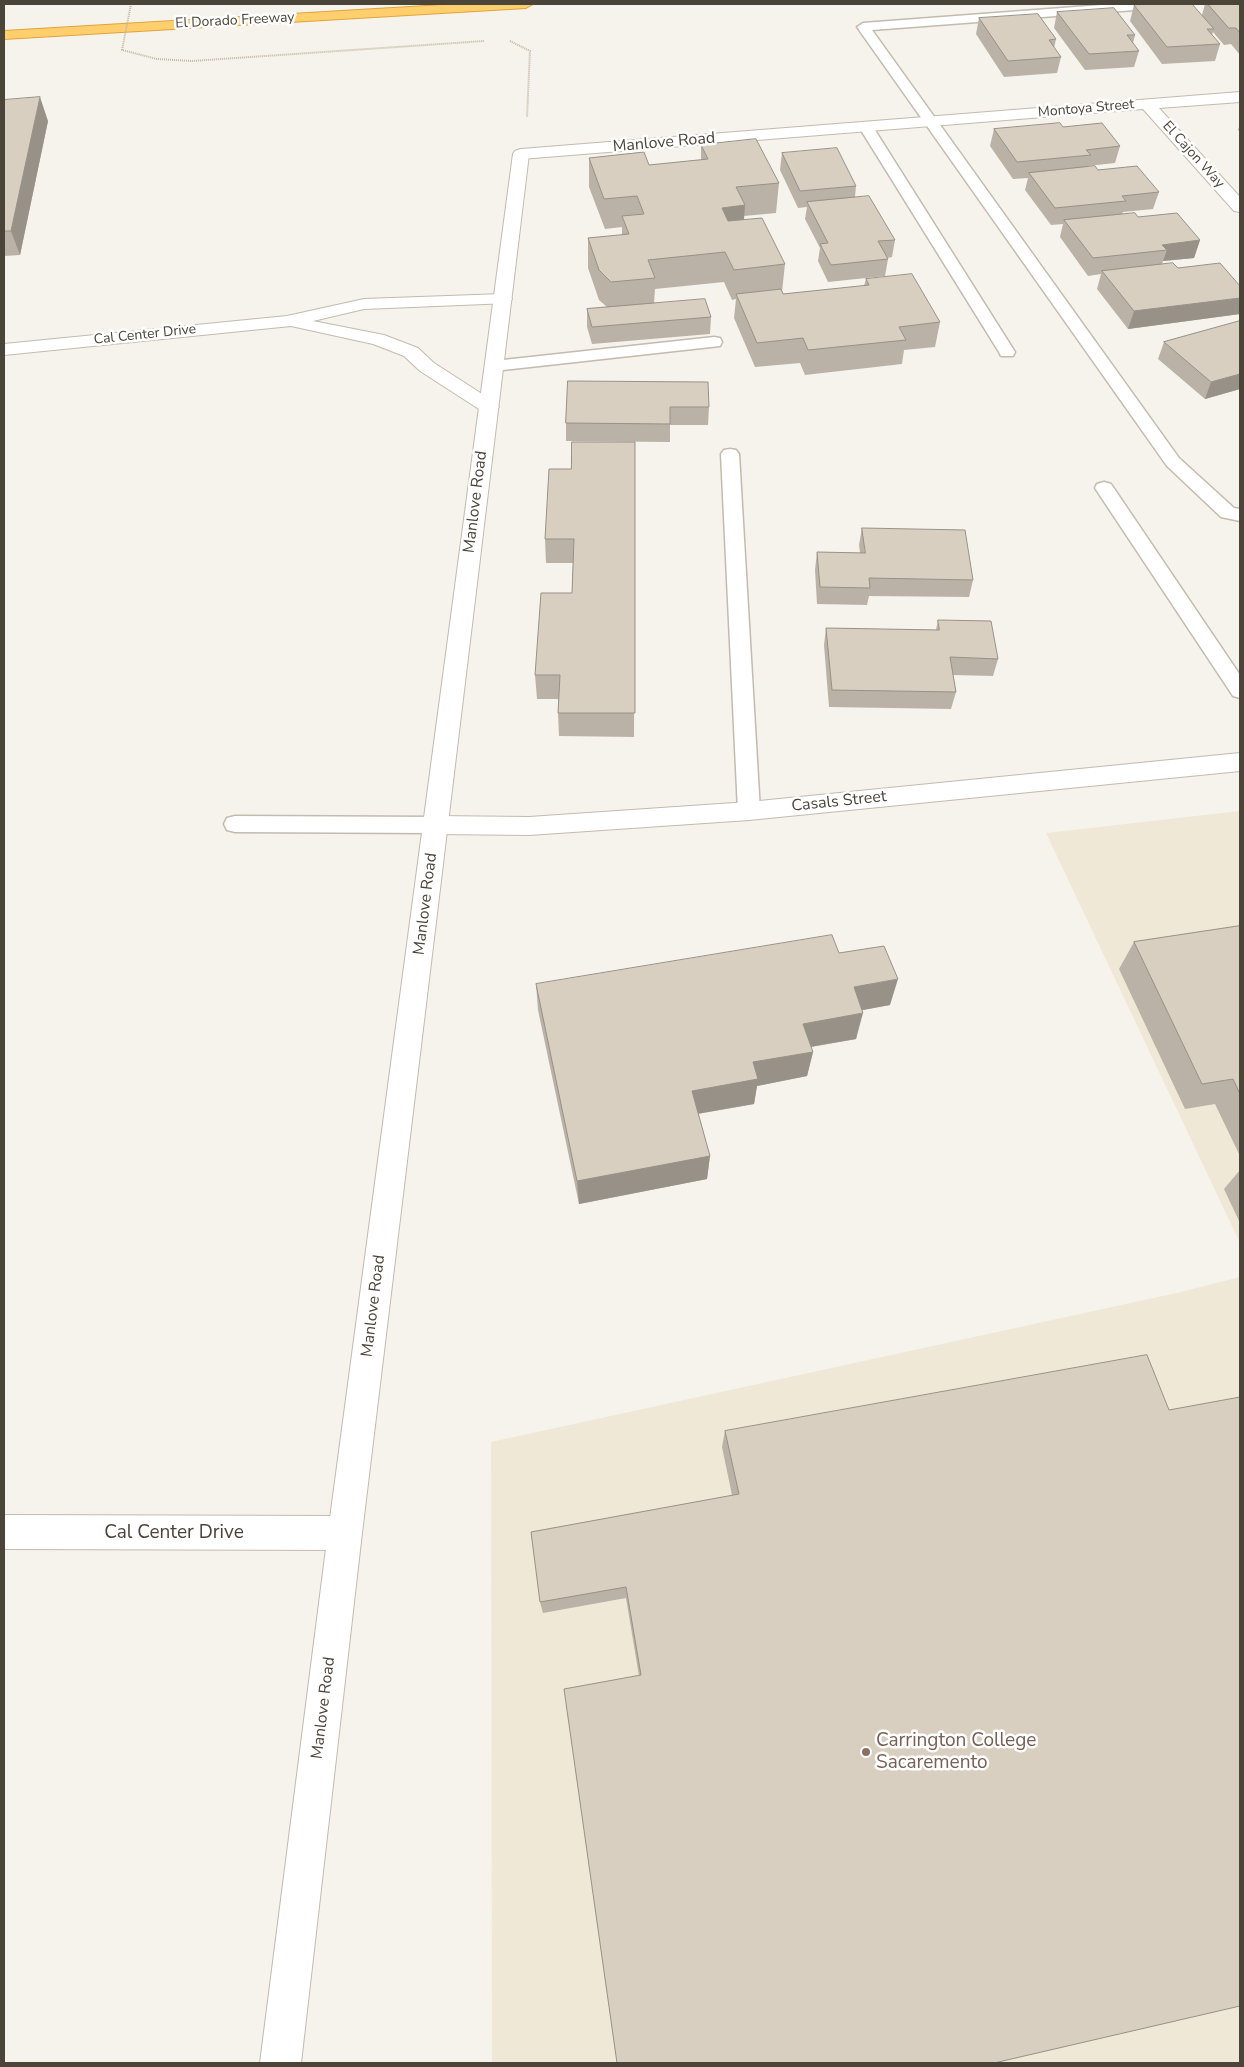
<!DOCTYPE html>
<style>
body{margin:0}
#map{position:relative;width:1244px;height:2067px;overflow:hidden;background:#f6f3ec;font-family:"Nunito Sans",sans-serif}
canvas{display:block}
.frame{position:absolute;inset:0;border:5px solid #4b4439;pointer-events:none}
</style>
<div id="map">
<canvas width="1244" height="2067"></canvas>
<div class="frame"></div>
</div>
<script>
const g = document.querySelector('canvas').getContext('2d');
g.lineJoin = 'round';
function fillPath(path, color) { g.fillStyle = color; g.fill(path, 'evenodd'); }
function strokePath(path, color, width, dash) { g.strokeStyle = color; g.lineWidth = width; g.lineCap = dash ? 'butt' : 'round'; g.setLineDash(dash || []); g.stroke(path); }
function label(font, color, halo, rows, align = 'center') {
  g.font = font + ' "Nunito Sans",sans-serif'; g.lineWidth = 5; g.setLineDash([]); g.textBaseline = 'middle'; g.strokeStyle = halo; g.fillStyle = color; for (const [text, x, y, turn = 0] of rows) {
    g.save(); g.translate(x, y); g.rotate((+turn || 0) * Math.PI / 180); g.textAlign = isNaN(turn) ? turn : align; if (halo) g.strokeText(text, 0, 0); g.fillText(text, 0, 0); g.restore();
  }
}
fillPath(new Path2D(`
 M 1240,811 L 1240,1243 L 1046,833 Z
 M 1240,1277 L 1240,2063 L 492,2063 L 491,1442 L 1181,1292 Z`), '#efe8d6');
const service = new Path2D(`
 M 1115,4 L 1167,4 L 1161,8 L 872,30 L 1179,458 L 1234,508 L 1240,509 L 1240,521 L 1221,517 L 1167,466 L 857,27 L 863,23 Z
 M 866,123 L 873,127 L 1015,352 L 1013,356 L 1001,356 L 999,352 L 859,127 Z
 M 714,337 L 720,338 L 722,342 L 720,346 L 494,371 L 488,370 L 486,366 L 488,362 L 494,361 Z
 M 730,449 L 736,450 L 739,454 L 760,811 L 757,817 L 749,819 L 741,817 L 738,811 L 721,454 L 724,450 Z
 M 1104,482 L 1111,484 L 1240,675 L 1240,698 L 1233,696 L 1095,488 L 1097,484 Z
 M 235,816 L 436,817 L 444,819 L 447,825 L 444,831 L 436,833 L 235,832 L 227,830 L 224,824 L 227,818 Z`);
const minor = new Path2D(`
 M 1240,92 L 1240,102 L 1159,108 L 1240,197 L 1240,212 L 1234,211 L 1143,109 L 521,159 L 515,157 L 513,154 L 515,151 L 521,149 Z
 M 503,294 L 509,295 L 512,299 L 509,303 L 364,309 L 313,321 L 384,335 L 418,348 L 434,363 L 496,403 L 499,407 L 496,411 L 489,413 L 482,411 L 420,371 L 404,356 L 373,344 L 291,326 L 4,355 L 4,344 L 287,316 L 364,299 Z
 M 1240,753 L 1240,771 L 749,820 L 529,835 L 436,834 L 427,832 L 424,825 L 427,818 L 436,816 L 529,817 L 749,802 Z
 M 4,1515 L 345,1516 L 357,1521 L 362,1533 L 357,1545 L 345,1550 L 4,1549 Z`);
const tertiary = new Path2D(`
 M 521,149 L 527,151 L 529,154 L 362,1533 L 301,2063 L 260,2063 L 328,1533 L 513,154 L 515,151 Z`);
const motorway = new Path2D(`
 M 460,4 L 533,4 L 526,8 L 4,39 L 4,31 Z`);
strokePath(service, '#c2bbae', 3);
strokePath(minor, '#c2bbae', 2);
strokePath(tertiary, '#c2bbae', 2);
strokePath(motorway, '#e0a43c', 2);
strokePath(new Path2D(`
 M 510,41 L 530,51 L 527,117`), '#c4b79f', 2, [1, 1]);
fillPath(service, '#fff');
fillPath(minor, '#fff');
fillPath(tertiary, '#fff');
fillPath(motorway, '#ffcf6e');
strokePath(new Path2D(`
 M 131,4 L 122,50 L 157,59 L 192,61 L 484,41`), '#c4b79f', 2, [1, 1]);
fillPath(new Path2D(`
 M 1205,4 L 1240,4 L 1240,55 L 1231,44 L 1224,45 L 1213,32 L 1212,35 L 1220,44 L 1215,61 L 1162,64 L 1130,21 L 1134,5 L 1202,15 Z
 M 1057,12 L 1135,35 L 1133,43 L 1139,51 L 1134,67 L 1085,70 L 1054,28 Z
 M 979,18 L 1056,39 L 1054,48 L 1061,57 L 1057,73 L 1004,77 L 976,34 Z
 M 4,100 L 48,121 L 20,255 L 4,256 Z
 M 1240,124 L 1240,132 L 1238,130 Z
 M 1063,127 L 1120,146 L 1115,163 L 1088,166 L 1088,167 L 1159,192 L 1153,209 L 1123,212 L 1122,214 L 1138,217 L 1200,240 L 1194,258 L 1163,261 L 1162,264 L 1240,286 L 1240,314 L 1128,329 L 1097,289 L 1101,274 L 1088,276 L 1060,237 L 1063,224 L 1051,225 L 1025,190 L 1028,178 L 1013,179 L 990,146 L 994,129 Z
 M 701,145 L 779,183 L 776,213 L 744,216 L 744,219 L 785,264 L 782,292 L 783,294 L 864,286 L 866,279 L 940,322 L 935,347 L 904,350 L 902,364 L 805,375 L 800,363 L 755,367 L 734,318 L 736,299 L 732,300 L 724,282 L 655,289 L 654,303 L 711,317 L 710,334 L 592,344 L 587,327 L 587,309 L 607,307 L 599,300 L 588,268 L 588,238 L 622,235 L 622,227 L 605,229 L 589,187 L 589,158 L 649,165 L 701,160 Z
 M 782,153 L 856,186 L 855,197 L 895,240 L 892,257 L 887,258 L 888,259 L 885,276 L 828,282 L 818,261 L 820,248 L 805,219 L 807,207 L 798,208 L 780,170 Z
 M 1240,321 L 1240,389 L 1205,399 L 1158,359 L 1164,342 Z
 M 568,381 L 709,407 L 708,425 L 670,425 L 670,442 L 566,441 L 566,423 Z
 M 635,442 L 634,737 L 559,736 L 558,713 L 558,699 L 537,699 L 535,675 L 572,593 L 573,563 L 546,563 L 545,539 L 571,469 Z
 M 862,528 L 973,580 L 969,597 L 869,596 L 867,605 L 817,604 L 815,570 L 817,552 L 860,553 L 859,545 Z
 M 938,620 L 998,659 L 993,676 L 953,675 L 956,692 L 951,709 L 829,707 L 824,645 L 826,628 L 936,630 Z
 M 1240,926 L 1240,1156 L 1215,1104 L 1185,1109 L 1119,969 L 1134,942 Z
 M 839,953 L 890,1005 L 862,1010 L 856,1039 L 811,1047 L 813,1052 L 807,1076 L 757,1086 L 754,1104 L 698,1114 L 710,1156 L 707,1179 L 579,1204 L 538,1010 L 536,984 Z
 M 1240,1170 L 1240,1223 L 1224,1189 Z
 M 725,1431 L 1240,2006 L 639,1676 L 626,1598 L 543,1613 L 540,1602 L 732,1495 L 722,1447 Z`), '#bab2a6');
fillPath(new Path2D(`
 M 40,97 L 48,121 L 20,255 L 11,231 Z
 M 745,205 L 743,235 L 721,237 L 722,208 Z
 M 1200,240 L 1194,258 L 1163,261 L 1167,250 L 1162,245 Z
 M 1240,298 L 1240,314 L 1128,329 L 1134,311 Z
 M 1240,374 L 1240,389 L 1205,399 L 1211,382 Z
 M 898,979 L 890,1005 L 847,1013 L 854,987 Z
 M 863,1013 L 856,1039 L 798,1049 L 803,1024 Z
 M 813,1052 L 807,1076 L 757,1086 L 754,1104 L 690,1115 L 692,1091 L 753,1062 Z
 M 710,1156 L 707,1179 L 579,1204 L 577,1181 Z`), '#979187');
const building = new Path2D(`
 M 1166,4 L 1192,4 L 1214,29 L 1207,29 L 1220,44 L 1167,47 L 1134,5 Z
 M 1208,4 L 1240,4 L 1240,33 L 1236,28 L 1229,28 Z
 M 1114,8 L 1135,35 L 1127,35 L 1139,51 L 1089,54 L 1057,12 Z
 M 1038,14 L 1056,39 L 1049,40 L 1061,57 L 1008,61 L 979,18 Z
 M 40,97 L 11,231 L 4,231 L 4,100 Z
 M 1060,123 L 1063,127 L 1102,123 L 1120,146 L 1086,150 L 1091,155 L 1017,162 L 994,129 Z
 M 756,139 L 779,183 L 736,187 L 745,205 L 722,208 L 728,221 L 762,218 L 785,264 L 734,270 L 725,252 L 648,260 L 655,278 L 611,282 L 599,270 L 588,238 L 629,234 L 622,216 L 644,214 L 637,196 L 604,199 L 589,158 L 644,152 L 649,165 L 708,159 L 701,145 Z
 M 837,148 L 856,186 L 800,191 L 782,153 Z
 M 1095,166 L 1098,170 L 1137,166 L 1159,192 L 1122,196 L 1126,201 L 1055,208 L 1029,173 Z
 M 869,196 L 895,240 L 878,241 L 888,259 L 831,265 L 820,244 L 828,243 L 807,202 Z
 M 1135,213 L 1138,217 L 1177,213 L 1200,240 L 1162,245 L 1167,250 L 1093,258 L 1064,220 Z
 M 1173,263 L 1178,268 L 1220,263 L 1240,286 L 1240,298 L 1134,311 L 1102,271 Z
 M 912,274 L 940,322 L 899,327 L 906,340 L 808,350 L 803,338 L 757,343 L 736,294 L 781,289 L 783,294 L 869,285 L 866,279 Z
 M 705,299 L 711,317 L 592,327 L 587,309 Z
 M 1240,321 L 1240,374 L 1211,382 L 1164,342 Z
 M 568,381 L 708,382 L 709,407 L 670,407 L 670,424 L 566,423 Z
 M 572,442 L 635,442 L 635,713 L 558,713 L 560,675 L 535,675 L 541,593 L 572,593 L 574,539 L 545,539 L 549,469 L 571,469 Z
 M 862,528 L 965,530 L 973,580 L 869,578 L 870,588 L 820,587 L 817,552 L 865,553 Z
 M 938,620 L 991,621 L 998,659 L 950,657 L 956,692 L 832,690 L 826,628 L 939,630 Z
 M 1240,926 L 1240,1094 L 1233,1079 L 1202,1084 L 1134,942 Z
 M 832,935 L 839,953 L 884,946 L 898,979 L 854,987 L 863,1013 L 803,1024 L 813,1052 L 753,1062 L 758,1079 L 692,1091 L 710,1156 L 577,1181 L 536,984 Z
 M 1147,1355 L 1169,1410 L 1240,1397 L 1240,2006 L 994,2063 L 617,2063 L 564,1689 L 641,1675 L 626,1587 L 540,1602 L 531,1532 L 739,1494 L 725,1431 Z`);
fillPath(building, '#d8cfc1');
strokePath(building, '#979187', 1);
for (const [x, y, r, color] of [
 [866,1752,5,"#8d6e63"]
]) { const dot = new Path2D(); dot.arc(x, y, r, 0, 2 * Math.PI); g.fillStyle = color; g.fill(dot); strokePath(dot, '#fff', 2); }
label('14px', '#4b4439', '#fff', [
 ["El Dorado Freeway",235,21,-3],
 ["Montoya Street",1086,109,-5],
 ["El Cajon Way",1193,155,48],
 ["Cal Center Drive",145,335,-6]
]);
label('16px', '#4b4439', '#fff', [
 ["Manlove Road",664,143,-5],
 ["Manlove Road",476,502,-83],
 ["Casals Street",839,802,-6],
 ["Manlove Road",426,904,-83],
 ["Manlove Road",374,1306,-83],
 ["Manlove Road",324,1708,-83]
]);
label('19px', '#4b4439', '#fff', [
 ["Cal Center Drive",174,1533]
]);
label('19px', '#785e54', '#fff', [
 ["Carrington College",876,1741],
 ["Sacaremento",876,1763]
], 'left');
</script>
